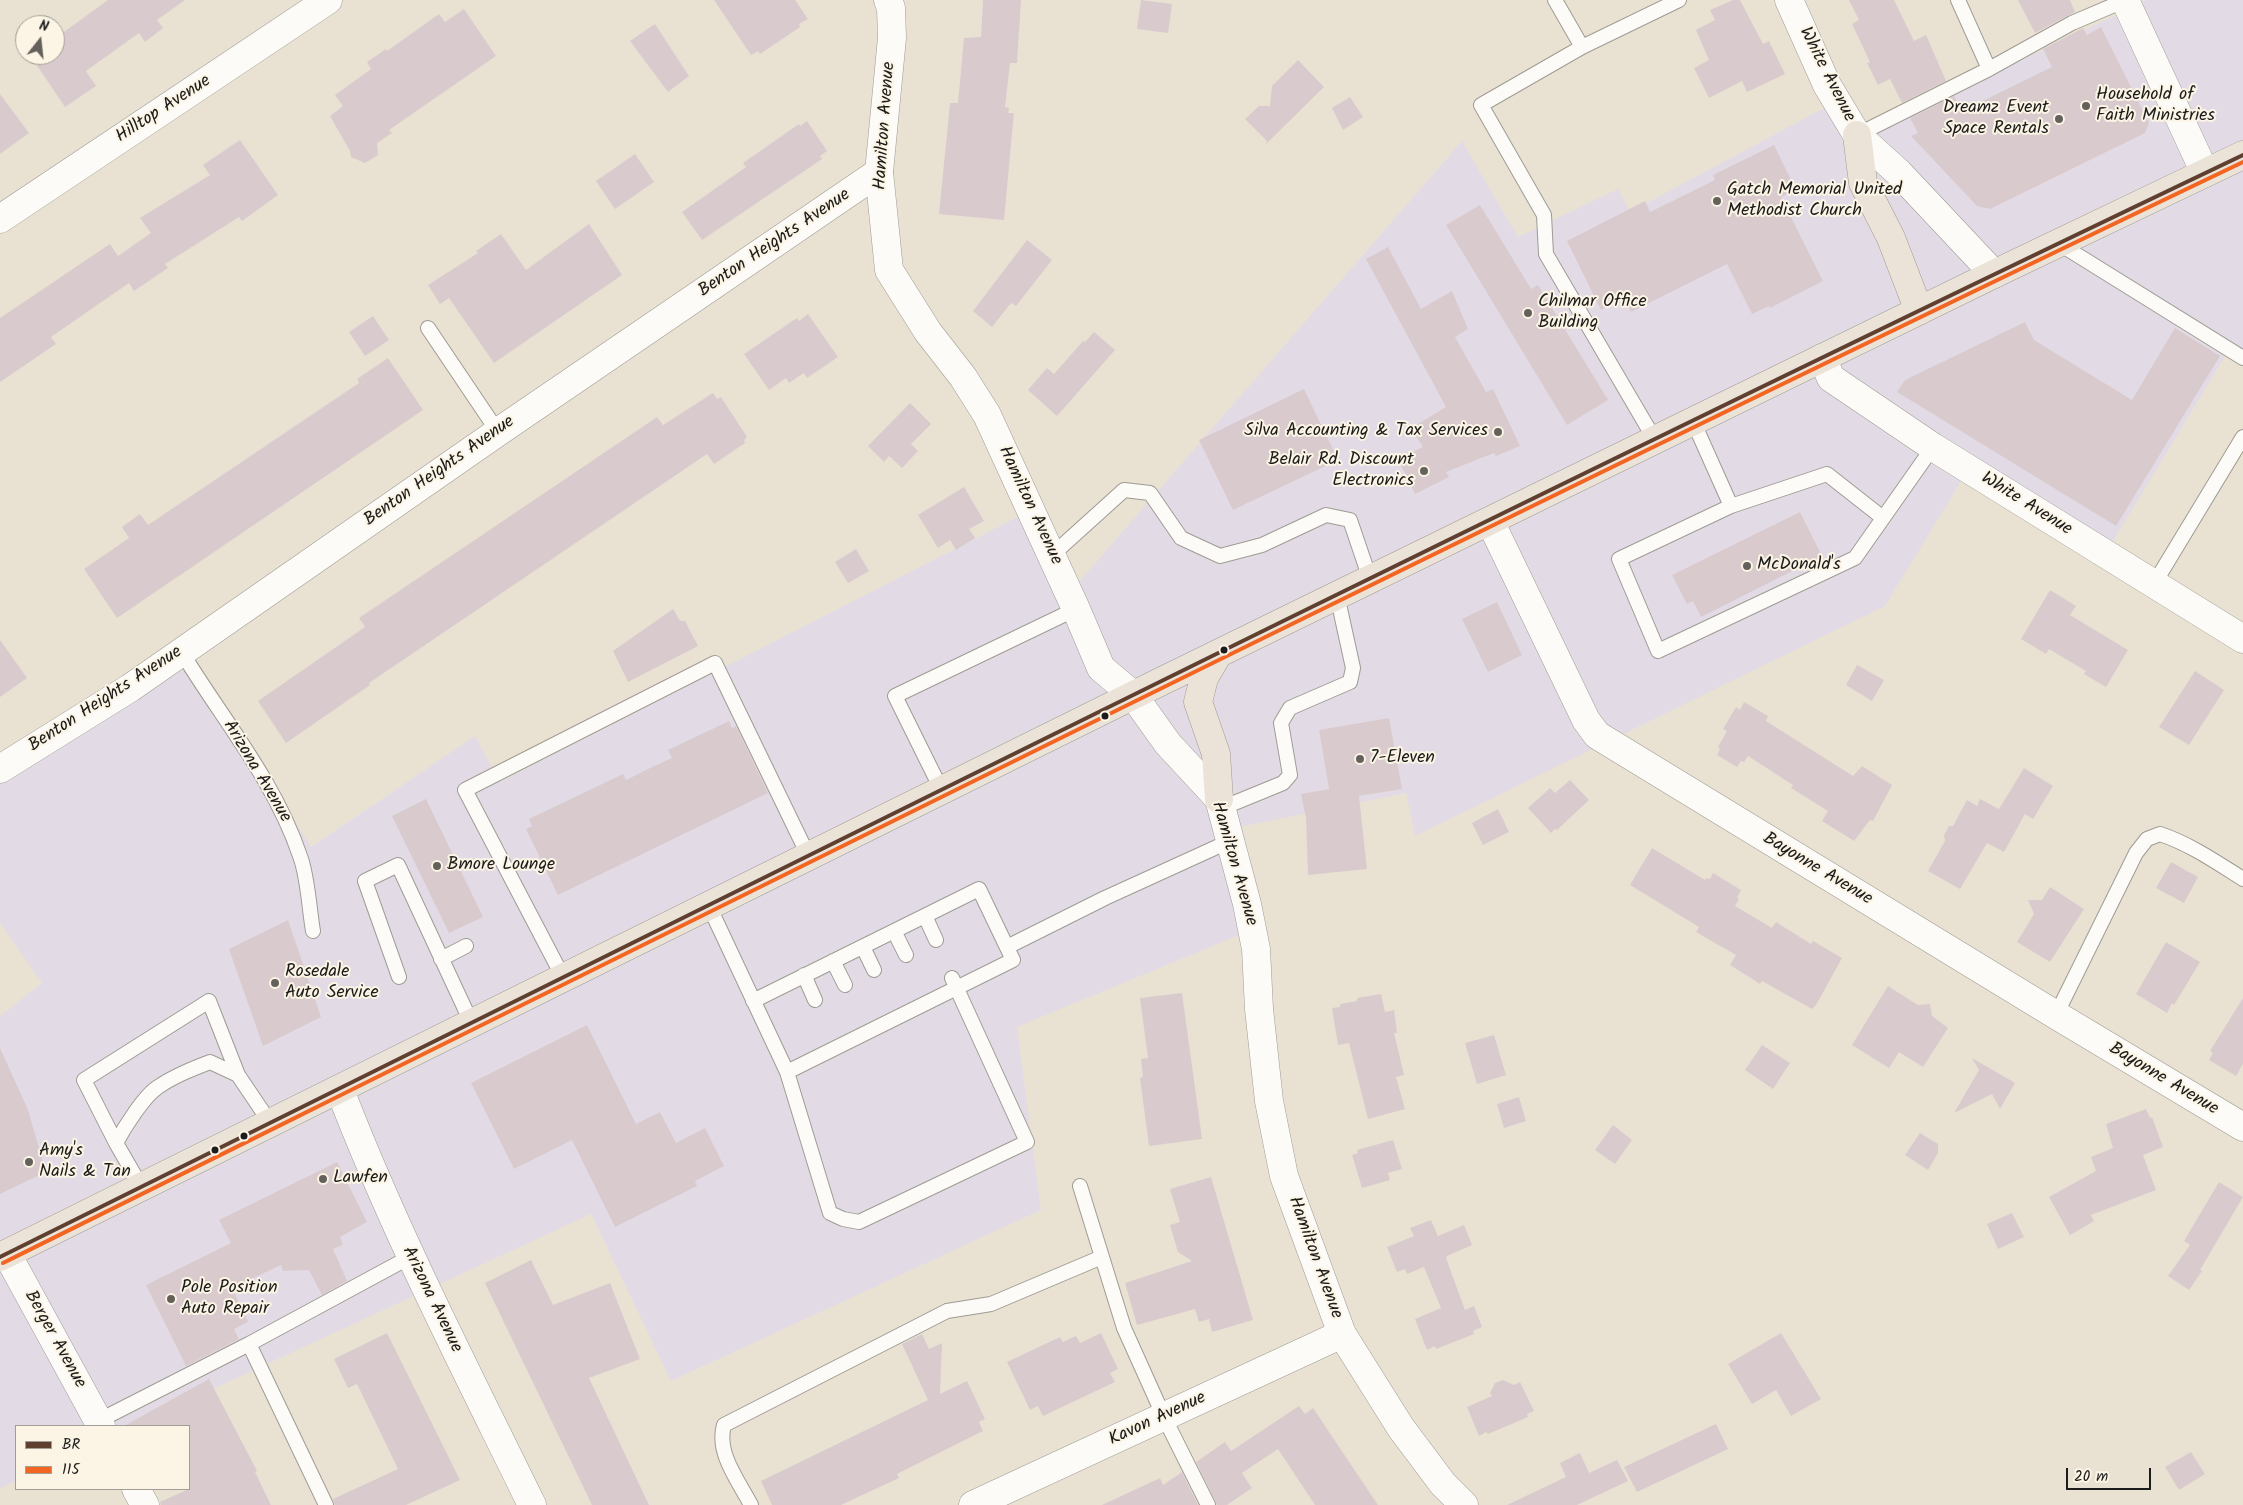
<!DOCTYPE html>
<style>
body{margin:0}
#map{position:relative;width:2243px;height:1505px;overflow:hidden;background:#e9e2d3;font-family:Kalam,sans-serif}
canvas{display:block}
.legend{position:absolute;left:15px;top:1425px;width:175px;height:65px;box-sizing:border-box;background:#fcf5e5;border:1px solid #a29e95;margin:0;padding:6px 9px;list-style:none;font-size:15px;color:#1c1c1c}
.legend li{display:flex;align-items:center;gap:10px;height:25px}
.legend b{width:25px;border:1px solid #a29e95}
.north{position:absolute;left:15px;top:15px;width:50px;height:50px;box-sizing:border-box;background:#fcf5e5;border:1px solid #a29e95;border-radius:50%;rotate:16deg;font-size:14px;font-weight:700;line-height:20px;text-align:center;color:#1c1c1c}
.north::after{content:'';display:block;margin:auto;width:18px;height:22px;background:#64615c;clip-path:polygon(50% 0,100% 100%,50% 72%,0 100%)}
.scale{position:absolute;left:2066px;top:1468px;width:85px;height:22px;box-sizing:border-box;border:2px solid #1c1c1c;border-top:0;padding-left:6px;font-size:15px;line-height:18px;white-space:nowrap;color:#1c1c1c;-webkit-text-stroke:4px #fcf5e5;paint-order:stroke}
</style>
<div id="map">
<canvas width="2243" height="1505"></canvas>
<ul class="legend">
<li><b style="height:6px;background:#5f4030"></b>BR</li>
<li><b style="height:6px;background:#f26522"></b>115</li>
</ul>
<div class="north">N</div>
<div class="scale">20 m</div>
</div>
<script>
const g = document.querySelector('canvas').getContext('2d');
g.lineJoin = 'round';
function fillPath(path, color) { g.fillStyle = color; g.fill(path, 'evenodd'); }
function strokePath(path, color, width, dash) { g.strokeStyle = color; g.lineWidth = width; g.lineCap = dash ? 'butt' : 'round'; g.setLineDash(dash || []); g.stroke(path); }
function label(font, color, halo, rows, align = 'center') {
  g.font = font + ' Kalam,sans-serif'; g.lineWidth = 4; g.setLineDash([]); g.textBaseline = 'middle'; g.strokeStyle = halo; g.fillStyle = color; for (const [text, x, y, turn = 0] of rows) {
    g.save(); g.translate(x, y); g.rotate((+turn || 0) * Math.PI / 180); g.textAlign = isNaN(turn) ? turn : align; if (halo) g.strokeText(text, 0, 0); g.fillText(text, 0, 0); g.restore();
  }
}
fillPath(new Path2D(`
 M 2147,0 L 2243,0 L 2243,363 L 2229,350 L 2105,554 L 1968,470 L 1885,606 L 1415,836 L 1406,793 L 1230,829 L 1249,931 L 1017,1027 L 1041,1210 L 671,1381 L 591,1214 L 133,1426 L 16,1426 L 16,1481 L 0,1488 L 0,1016 L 42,983 L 0,923 L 0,776 L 184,648 L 311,847 L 475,736 L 500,782 L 1035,508 L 1070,592 L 1462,141 L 1518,237 L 1618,189 L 1630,212 L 1839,100 L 1868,134 Z`), '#e2dbe6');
fillPath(new Path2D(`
 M 108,0 L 185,0 L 157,20 L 163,28 L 145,42 L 139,33 L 86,71 L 96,86 L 65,107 L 30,55 L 55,55 L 55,26 L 61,34 Z
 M 714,0 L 795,0 L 808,19 L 799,24 L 800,27 L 760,54 L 758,51 L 751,55 Z
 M 983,0 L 1021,0 L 1017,63 L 1010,63 L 1005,107 L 1009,108 L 1008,113 L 1014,113 L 1004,220 L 939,214 L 950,103 L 958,103 L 964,38 L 981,37 Z
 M 1141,0 L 1172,4 L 1168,33 L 1137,29 Z
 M 1733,0 L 1740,0 L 1763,44 L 1769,41 L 1785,74 L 1747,92 L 1742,81 L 1709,98 L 1694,68 L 1709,60 L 1696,30 L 1715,20 L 1710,10 Z
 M 1849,0 L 1894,0 L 1914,41 L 1926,35 L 1946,81 L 1902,103 L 1890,79 L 1878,85 L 1867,63 L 1870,62 L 1852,24 L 1859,20 Z
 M 2018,0 L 2070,0 L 2075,12 L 2035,33 Z
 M 464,9 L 496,56 L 389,130 L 392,133 L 377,143 L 378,155 L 365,163 L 351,157 L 350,151 L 330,116 L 343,106 L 335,95 L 371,69 L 367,62 L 386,49 L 387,51 L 439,14 L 445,22 Z
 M 655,24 L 689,76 L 668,92 L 630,41 Z
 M 2101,27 L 2149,123 L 2145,133 L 1990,209 L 1977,206 L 1911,136 L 1918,133 L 1910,118 L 1954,96 L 1962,111 L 2052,67 L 2043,49 L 2083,28 L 2087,35 Z
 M 1298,60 L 1324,87 L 1266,144 L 1267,141 L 1245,119 L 1259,106 L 1270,106 L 1272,86 Z
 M 0,94 L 29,133 L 0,154 Z
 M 1350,97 L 1363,117 L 1343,130 L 1332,108 Z
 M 807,121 L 827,151 L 820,156 L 822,159 L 702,240 L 682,212 L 746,167 L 743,163 L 799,124 L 800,126 Z
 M 240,140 L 278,195 L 242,221 L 239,217 L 165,264 L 168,268 L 134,291 L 129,283 L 51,337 L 56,344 L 0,382 L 0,318 L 110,244 L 118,256 L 151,233 L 140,218 L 210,175 L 203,165 Z
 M 1774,145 L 1796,190 L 1781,197 L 1823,281 L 1770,308 L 1769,306 L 1752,314 L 1727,264 L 1631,312 L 1624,298 L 1601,310 L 1567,241 L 1645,201 L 1650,212 L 1715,180 L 1713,175 Z
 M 635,154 L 654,182 L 615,209 L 596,181 Z
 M 1480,205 L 1531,289 L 1538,285 L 1608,400 L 1567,425 L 1446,225 Z
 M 589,224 L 622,275 L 494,363 L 449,298 L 440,304 L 428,285 L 478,253 L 476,251 L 501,234 L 526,270 Z
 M 1027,240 L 1052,260 L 1016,306 L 1011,303 L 992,327 L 973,311 Z
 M 1388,247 L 1421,309 L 1452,291 L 1468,329 L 1455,337 L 1486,392 L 1493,389 L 1520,446 L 1496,456 L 1494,453 L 1446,472 L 1449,477 L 1415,494 L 1398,459 L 1423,447 L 1411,428 L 1446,407 L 1366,259 Z
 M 808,314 L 838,357 L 807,378 L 804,373 L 789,383 L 786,378 L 769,390 L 744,354 L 797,318 L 799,321 Z
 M 373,316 L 389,340 L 365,356 L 349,332 Z
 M 2025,322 L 2034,340 L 2132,400 L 2175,328 L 2220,356 L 2116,526 L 1897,392 L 1905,380 Z
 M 1094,332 L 1115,350 L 1057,416 L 1028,390 L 1047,368 L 1054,374 L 1083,341 L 1085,342 Z
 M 388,358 L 423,410 L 117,618 L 84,569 L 129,538 L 122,527 L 140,514 L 148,525 L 359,383 L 357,379 Z
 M 1304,389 L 1338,460 L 1233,510 L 1199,440 Z
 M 713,393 L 717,399 L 721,397 L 747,437 L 744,440 L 745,443 L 714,464 L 707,454 L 369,683 L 370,685 L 286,743 L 258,701 L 365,627 L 359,618 L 626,438 L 657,417 L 663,425 Z
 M 910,403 L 931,424 L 911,444 L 918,451 L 902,468 L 889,456 L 884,462 L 868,446 Z
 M 964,487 L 984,521 L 969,529 L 975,538 L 956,550 L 950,540 L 938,548 L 918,515 Z
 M 1800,512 L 1822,556 L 1701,617 L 1693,601 L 1687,604 L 1672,575 Z
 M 856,549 L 869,571 L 848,583 L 835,562 Z
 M 2050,590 L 2076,606 L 2070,615 L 2128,650 L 2106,687 L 2084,674 L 2086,671 L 2049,649 L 2046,654 L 2021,639 Z
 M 1497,602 L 1522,655 L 1488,672 L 1462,619 Z
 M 673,609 L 680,621 L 685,621 L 698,646 L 628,682 L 613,651 Z
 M 0,640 L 27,678 L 0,697 Z
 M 1857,665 L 1884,680 L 1872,701 L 1846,685 Z
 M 2195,671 L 2224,690 L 2189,745 L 2159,727 Z
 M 1744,702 L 1768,716 L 1766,721 L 1853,776 L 1862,766 L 1892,785 L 1873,821 L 1870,820 L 1854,841 L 1822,821 L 1828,811 L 1791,788 L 1793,785 L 1748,756 L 1744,762 L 1741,761 L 1737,767 L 1717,755 L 1720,749 L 1718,747 L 1727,731 L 1723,729 L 1736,707 L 1740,710 Z
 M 1389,718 L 1402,789 L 1359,796 L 1367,869 L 1308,875 L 1306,818 L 1301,794 L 1329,789 L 1319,730 Z
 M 729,721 L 732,728 L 736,726 L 768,793 L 558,895 L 526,829 L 532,826 L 529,819 L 623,774 L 626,780 L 650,768 L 672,758 L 668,750 Z
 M 2024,768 L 2053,786 L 2033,819 L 2025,814 L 2004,852 L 1987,843 L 1960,889 L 1928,871 L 1945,841 L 1944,835 L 1949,826 L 1953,826 L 1967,800 L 1977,806 L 1980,799 L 1999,809 Z
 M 1570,780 L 1589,800 L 1557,830 L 1555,829 L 1551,833 L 1528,808 L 1550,788 L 1555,793 Z
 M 426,799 L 483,917 L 449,933 L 392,816 Z
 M 1498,809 L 1509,832 L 1483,845 L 1472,823 Z
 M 1652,848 L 1705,880 L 1706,878 L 1710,879 L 1713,873 L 1741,890 L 1737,898 L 1739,899 L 1735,906 L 1772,928 L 1776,922 L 1811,944 L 1813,941 L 1842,958 L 1816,1005 L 1812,1009 L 1762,981 L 1760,984 L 1730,965 L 1736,955 L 1696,932 L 1699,927 L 1630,885 Z
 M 2171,862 L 2198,877 L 2184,903 L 2156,888 Z
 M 2050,887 L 2084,909 L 2050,962 L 2017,942 L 2034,914 L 2028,900 L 2042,900 Z
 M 288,920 L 321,1017 L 263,1046 L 229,949 Z
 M 2166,942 L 2200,962 L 2174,1005 L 2172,1003 L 2167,1013 L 2136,994 Z
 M 1888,986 L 1918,1005 L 1930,1004 L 1932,1016 L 1948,1028 L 1923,1067 L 1899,1052 L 1889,1068 L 1852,1045 Z
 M 1182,993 L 1202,1139 L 1149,1146 L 1140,1078 L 1143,1077 L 1141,1059 L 1148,1058 L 1140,998 Z
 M 1381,994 L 1385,1012 L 1394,1010 L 1397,1033 L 1394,1033 L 1404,1075 L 1396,1077 L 1405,1109 L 1368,1119 L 1349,1043 L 1338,1045 L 1332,1008 L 1340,1007 L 1340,1004 L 1357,1001 L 1357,998 Z
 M 2243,998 L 2243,1064 L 2236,1076 L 2209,1060 L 2213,1053 L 2210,1051 Z
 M 587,1025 L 636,1124 L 660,1112 L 676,1143 L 705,1128 L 724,1166 L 695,1181 L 697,1186 L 615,1227 L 572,1140 L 514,1169 L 471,1083 Z
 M 1494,1035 L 1506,1075 L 1477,1084 L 1465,1043 Z
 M 1762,1045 L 1790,1063 L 1773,1089 L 1745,1070 Z
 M 0,1048 L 28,1110 L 46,1172 L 0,1194 Z
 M 1972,1058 L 2015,1083 L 2000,1109 L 1992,1094 L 1954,1113 L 1979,1070 Z
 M 1519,1097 L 1526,1121 L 1504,1128 L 1497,1104 Z
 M 2146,1109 L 2150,1118 L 2152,1117 L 2163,1147 L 2143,1155 L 2156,1190 L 2091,1215 L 2094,1221 L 2070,1235 L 2049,1197 L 2096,1171 L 2091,1157 L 2113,1148 L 2106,1124 Z
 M 1613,1125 L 1632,1140 L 1615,1164 L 1595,1150 Z
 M 1920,1133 L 1938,1144 L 1938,1153 L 1928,1170 L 1905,1155 Z
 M 1393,1140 L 1402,1169 L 1388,1173 L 1390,1180 L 1362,1188 L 1352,1155 L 1358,1153 L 1357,1150 Z
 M 337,1162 L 367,1222 L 340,1237 L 343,1245 L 333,1249 L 347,1281 L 322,1295 L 309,1270 L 283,1271 L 281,1265 L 232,1288 L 248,1322 L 234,1329 L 239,1339 L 186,1366 L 146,1285 L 231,1243 L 219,1220 Z
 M 1211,1177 L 1253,1320 L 1212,1332 L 1209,1319 L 1199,1322 L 1195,1309 L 1137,1325 L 1125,1283 L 1192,1261 L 1178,1252 L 1170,1225 L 1180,1222 L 1170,1189 Z
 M 2219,1182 L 2243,1197 L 2200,1270 L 2202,1271 L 2189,1290 L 2168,1276 L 2190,1245 L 2184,1241 Z
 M 2012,1213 L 2024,1237 L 1998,1249 L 1987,1224 Z
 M 1431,1220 L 1438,1236 L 1464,1225 L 1472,1245 L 1447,1256 L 1446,1258 L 1465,1310 L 1474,1306 L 1482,1327 L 1473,1331 L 1474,1334 L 1436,1349 L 1435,1346 L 1427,1350 L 1415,1319 L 1441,1308 L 1424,1267 L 1407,1274 L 1405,1269 L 1397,1272 L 1387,1247 L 1414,1236 L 1410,1228 Z
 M 531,1260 L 553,1305 L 610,1283 L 640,1359 L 589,1378 L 649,1505 L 592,1505 L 485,1283 Z
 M 387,1333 L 460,1480 L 406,1505 L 335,1505 L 333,1499 L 398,1469 L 357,1384 L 348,1388 L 334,1359 Z
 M 1101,1333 L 1118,1369 L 1110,1373 L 1115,1382 L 1043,1416 L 1038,1406 L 1030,1410 L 1007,1362 L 1060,1337 L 1063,1342 L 1076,1336 L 1080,1343 Z
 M 1781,1333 L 1821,1399 L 1791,1416 L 1776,1390 L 1752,1404 L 1728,1364 Z
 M 922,1334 L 929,1349 L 942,1343 L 940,1394 L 967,1381 L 985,1419 L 979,1422 L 983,1431 L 897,1474 L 899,1478 L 841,1505 L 772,1505 L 761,1481 L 928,1400 L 902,1344 Z
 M 209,1379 L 257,1471 L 255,1472 L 271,1505 L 161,1505 L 160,1502 L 189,1489 L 189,1426 L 124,1426 Z
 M 1503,1380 L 1514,1385 L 1520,1382 L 1534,1411 L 1527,1414 L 1528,1417 L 1488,1434 L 1486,1432 L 1479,1436 L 1467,1407 L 1492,1396 L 1490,1393 L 1495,1383 Z
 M 1299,1406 L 1305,1414 L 1313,1408 L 1378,1505 L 1315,1505 L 1278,1449 L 1242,1473 L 1252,1488 L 1227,1505 L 1217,1505 L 1196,1462 L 1225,1442 L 1231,1451 Z
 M 1716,1424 L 1728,1449 L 1637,1492 L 1624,1467 Z
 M 2191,1452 L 2205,1474 L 2179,1490 L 2165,1467 Z
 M 1580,1453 L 1589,1473 L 1617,1460 L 1628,1481 L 1577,1505 L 1507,1505 L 1566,1477 L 1560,1463 Z
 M 1182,1472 L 1198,1505 L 1102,1505 L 1160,1478 L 1163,1485 Z`), '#d9cbcd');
const service = new Path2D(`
 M 1555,0 L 1582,47
 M 1958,0 L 1989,69
 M 1857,135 L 1989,69 L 2072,23 L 2126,0
 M 2058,243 L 2243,358
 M 428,328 L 498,432
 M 1693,421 L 1731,506
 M 1655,440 L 1546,254 L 1544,215 L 1481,105 L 1582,47 L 1679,0
 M 1883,518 L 1827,474 L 1731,506 L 1619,559 L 1658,651 L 1855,558 L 1933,447
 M 1052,555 L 1124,490 L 1150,493 L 1181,538 L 1220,556 L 1262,545 L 1326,515 L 1350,520 L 1370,579
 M 2154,584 L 2243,437
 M 181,651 C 222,719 274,779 300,856 C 308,877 309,908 313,931
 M 942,791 L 895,696 L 1076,609
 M 1222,808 L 1283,783 L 1290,775 L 1281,723 L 1290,708 L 1350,682 L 1353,668 L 1337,595
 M 709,906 L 787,1072 L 1013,960 L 979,889 L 753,1001
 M 925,916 L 936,940
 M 894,931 L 906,955
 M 863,947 L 874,970
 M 1007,947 L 1105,898 L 1230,841
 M 441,959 L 466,946
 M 833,961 L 845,985
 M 804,975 L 815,1000
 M 399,977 L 365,881 L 398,865 L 472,1024
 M 564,979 L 465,790 L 715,663 L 809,857
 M 2056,1015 L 2136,853 L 2147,839 L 2160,834 C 2190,844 2216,862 2243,879
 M 787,1072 L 830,1213 L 843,1219 L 859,1222 L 1027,1142 L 952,978
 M 116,1143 L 84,1080 L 209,1001 L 238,1075
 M 1080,1186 L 1124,1328 L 1164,1417 L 1208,1505
 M 142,1188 L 116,1143 C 124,1128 144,1096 158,1087 C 174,1076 192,1069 210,1062 L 238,1075 L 271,1124
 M 249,1344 L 326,1505
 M 98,1421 L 249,1344 L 410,1257
 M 751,1505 C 738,1480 716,1453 724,1425 L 947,1311 L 991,1304 L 1102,1257`);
const minor = new Path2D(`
 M 2125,0 L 2205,173
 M 0,219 L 328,0
 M 1490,521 L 1586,720 L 1597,735 L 2056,1015 L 2243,1127
 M 0,769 L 130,688 L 498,432 L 879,172
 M 340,1090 C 395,1233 465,1368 532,1505
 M 7,1254 L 101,1426
 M 136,1489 L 145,1505
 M 973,1505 L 1342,1334`);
const tertiary = new Path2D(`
 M 888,0 L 891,8 L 892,38 L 879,172 L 889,270 L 928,332 L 963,377 L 987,415 L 1076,609 L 1101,668 L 1133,695 L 1168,744 L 1219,799 L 1247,904 L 1256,949 L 1259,1009 L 1269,1101 L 1284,1176 L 1342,1334 L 1401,1428 L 1443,1484 L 1464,1505
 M 1789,0 L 1827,85 L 1857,135 L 1899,173 L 1994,274
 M 1822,358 L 1831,378 L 1933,447 L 2243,639`);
const primary = new Path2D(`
 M 1857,135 L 1863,183 L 1891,238 L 1919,311
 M 1218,654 L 1204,678 L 1198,702 L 1216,754 L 1219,799
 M 0,1257 L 1156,684 L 1994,274 L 2243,155`);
strokePath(service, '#9f9b93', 16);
strokePath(minor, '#9f9b93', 29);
strokePath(tertiary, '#9f9b93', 29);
strokePath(primary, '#9f9b93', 29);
strokePath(service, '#fcfbf8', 14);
strokePath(minor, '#fcfbf8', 28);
strokePath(tertiary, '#fcfbf8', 28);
strokePath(primary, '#ece3d8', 28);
strokePath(new Path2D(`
 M 0,1257 C 746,887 1491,514 2243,155`), '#5f4030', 4);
strokePath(new Path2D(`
 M 3,1263 C 748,893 1492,521 2243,162`), '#f26522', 4);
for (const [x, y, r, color] of [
 [2086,106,5,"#64615c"],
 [2059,119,5,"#64615c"],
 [1717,201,5,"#64615c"],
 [1528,313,5,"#64615c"],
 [1498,432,5,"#64615c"],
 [1424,471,5,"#64615c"],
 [1747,566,5,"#64615c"],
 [1224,650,4.5,"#1c1c1c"],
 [1105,716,4.5,"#1c1c1c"],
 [1360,759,5,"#64615c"],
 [437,866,5,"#64615c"],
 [275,983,5,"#64615c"],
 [244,1136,4.5,"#1c1c1c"],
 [215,1150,4.5,"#1c1c1c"],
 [29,1162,5,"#64615c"],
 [323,1179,5,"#64615c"],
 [171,1299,5,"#64615c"]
]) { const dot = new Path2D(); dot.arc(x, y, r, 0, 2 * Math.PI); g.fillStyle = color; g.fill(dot); strokePath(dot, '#fcf5e5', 2); }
label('18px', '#1c1c1c', '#fcf5e5', [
 ["White Avenue",1826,75,63],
 ["Hilltop Avenue",164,110,-33],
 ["Hamilton Avenue",886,126,-86],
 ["Benton Heights Avenue",775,244,-34],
 ["Benton Heights Avenue",440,472,-35],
 ["White Avenue",2026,505,32],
 ["Hamilton Avenue",1029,506,65],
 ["Benton Heights Avenue",106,700,-33],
 ["Arizona Avenue",256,772,59],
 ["Hamilton Avenue",1233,864,74],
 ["Bayonne Avenue",1817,870,31],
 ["Bayonne Avenue",2163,1080,31],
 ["Hamilton Avenue",1314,1258,70],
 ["Arizona Avenue",431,1300,64],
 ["Berger Avenue",54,1340,61],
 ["Kavon Avenue",1158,1420,-25]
]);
label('18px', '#1c1c1c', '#fcf5e5', [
 ["Household of",2096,96],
 ["Faith Ministries",2096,117],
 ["Dreamz Event",2049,109,"right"],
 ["Space Rentals",2049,130,"right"],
 ["Gatch Memorial United",1727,191],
 ["Methodist Church",1727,212],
 ["Chilmar Office",1538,303],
 ["Building",1538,324],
 ["Silva Accounting & Tax Services",1488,432,"right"],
 ["Belair Rd. Discount",1414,461,"right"],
 ["Electronics",1414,482,"right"],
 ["McDonald's",1757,566],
 ["7-Eleven",1370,759],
 ["Bmore Lounge",447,866],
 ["Rosedale",285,973],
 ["Auto Service",285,994],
 ["Amy's",39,1152],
 ["Nails & Tan",39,1173],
 ["Lawfen",333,1179],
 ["Pole Position",181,1289],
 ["Auto Repair",181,1310]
], 'left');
</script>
